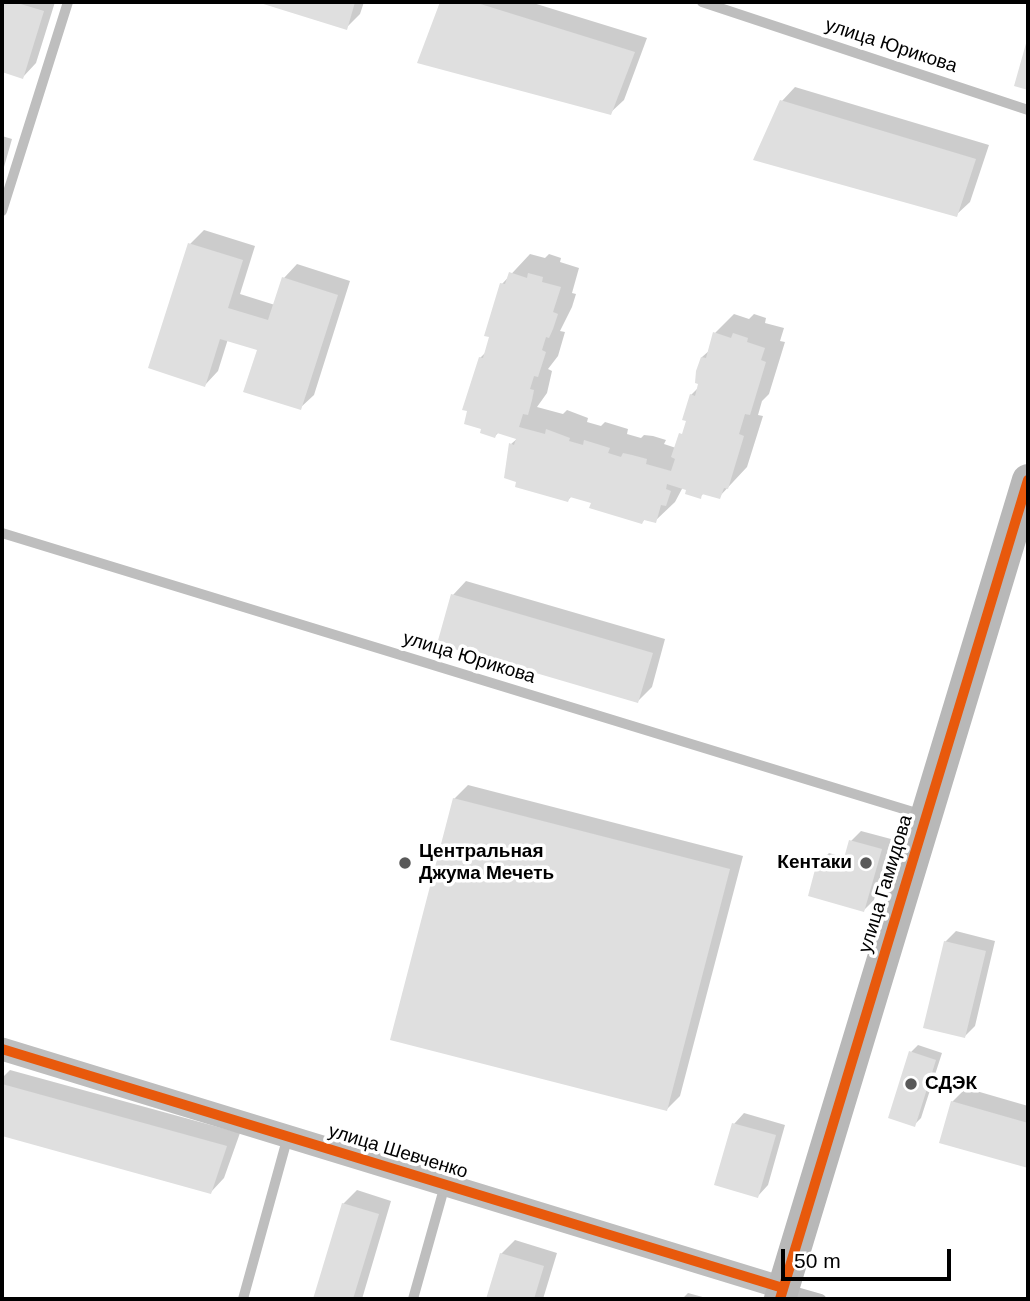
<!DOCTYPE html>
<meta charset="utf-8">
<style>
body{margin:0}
#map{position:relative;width:1030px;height:1301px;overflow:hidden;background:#fff;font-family:Arial,sans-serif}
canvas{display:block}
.frame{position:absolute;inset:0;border:4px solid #000;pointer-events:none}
.scale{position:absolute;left:781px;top:1249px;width:170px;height:32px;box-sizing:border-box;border:4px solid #000;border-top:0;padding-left:9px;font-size:21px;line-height:24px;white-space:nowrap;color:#000;-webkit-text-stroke:5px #fff;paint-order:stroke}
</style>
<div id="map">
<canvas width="1030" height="1301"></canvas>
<div class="frame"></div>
<div class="scale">50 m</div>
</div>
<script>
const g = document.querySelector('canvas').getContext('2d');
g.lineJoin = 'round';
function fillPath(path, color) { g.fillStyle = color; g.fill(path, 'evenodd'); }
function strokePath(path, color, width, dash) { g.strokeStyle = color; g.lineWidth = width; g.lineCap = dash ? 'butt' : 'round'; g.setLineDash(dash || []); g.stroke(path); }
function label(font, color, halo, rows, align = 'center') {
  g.font = font + ' Arial,sans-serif'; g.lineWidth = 7; g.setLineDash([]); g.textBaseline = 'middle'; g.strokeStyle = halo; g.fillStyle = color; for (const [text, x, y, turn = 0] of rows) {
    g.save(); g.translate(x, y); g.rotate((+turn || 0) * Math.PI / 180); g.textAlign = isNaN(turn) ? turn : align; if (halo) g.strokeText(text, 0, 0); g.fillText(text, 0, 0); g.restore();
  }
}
fillPath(new Path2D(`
 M 2,2 L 55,2 L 36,63 L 23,77 L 2,71 Z
 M 261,2 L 364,2 L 360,14 L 346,28 Z
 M 442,2 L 530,2 L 647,38 L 624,100 L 610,113 L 419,61 Z
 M 795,87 L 989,145 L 970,202 L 956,215 L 782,101 Z
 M 2,136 L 12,139 L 2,174 Z
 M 204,230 L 255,246 L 240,294 L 275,305 L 284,278 L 297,264 L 350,281 L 314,395 L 300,408 L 259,349 L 228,339 L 218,371 L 205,385 L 150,367 L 190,244 Z
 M 530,254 L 545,258 L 549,254 L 561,258 L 560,262 L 579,268 L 572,293 L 576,294 L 572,307 L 560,331 L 565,332 L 558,356 L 548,369 L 552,371 L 547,393 L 537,407 L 563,414 L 567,410 L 588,418 L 587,422 L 601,426 L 605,422 L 628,429 L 627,434 L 641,438 L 644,435 L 653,436 L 666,440 L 664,444 L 676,448 L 686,430 L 691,395 L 699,387 L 702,357 L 710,350 L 715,333 L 734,314 L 749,319 L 754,314 L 766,318 L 765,323 L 784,328 L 780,341 L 785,342 L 769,394 L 762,401 L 758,415 L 763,416 L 747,467 L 719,497 L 704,493 L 700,497 L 683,487 L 675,502 L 655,521 L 646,518 L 642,522 L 593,502 L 572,496 L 568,500 L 511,444 L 518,438 L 499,432 L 495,436 L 480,358 L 487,351 L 502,284 Z
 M 466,581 L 665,639 L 652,687 L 638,701 L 453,595 Z
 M 468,785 L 743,856 L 680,1096 L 667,1109 L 454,799 Z
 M 861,831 L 891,839 L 874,900 L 864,910 L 819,863 L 829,853 L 846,858 L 851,841 Z
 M 956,931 L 995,941 L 975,1026 L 965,1036 L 945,942 Z
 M 918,1045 L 942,1053 L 921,1118 L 914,1125 L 911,1052 Z
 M 10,1070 L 240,1133 L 224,1178 L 211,1192 L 2,1134 L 2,1078 Z
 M 966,1088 L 1028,1106 L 1028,1166 L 941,1141 L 952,1102 Z
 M 744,1113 L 785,1125 L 768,1185 L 758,1196 L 734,1124 Z
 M 357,1190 L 391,1201 L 362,1299 L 314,1299 L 343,1204 Z
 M 515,1240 L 557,1253 L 543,1299 L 488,1299 L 501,1254 Z
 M 688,1293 L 710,1299 L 682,1299 Z`), '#0003');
fillPath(new Path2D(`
 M 2,2 L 14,2 L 44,11 L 23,79 L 2,72 Z
 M 257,2 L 355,2 L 347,30 Z
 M 440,2 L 474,2 L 635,52 L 611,115 L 417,63 Z
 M 1027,40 L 1028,40 L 1028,90 L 1014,86 Z
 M 780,100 L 976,159 L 957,217 L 753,160 Z
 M 188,243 L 243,260 L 228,308 L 268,320 L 282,277 L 338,295 L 301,410 L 243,392 L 257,350 L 220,339 L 205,387 L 148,368 Z
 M 509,272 L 527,278 L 528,273 L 543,277 L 542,282 L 561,287 L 553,312 L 558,314 L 553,329 L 549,338 L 546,337 L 542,350 L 546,352 L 538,377 L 534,376 L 530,389 L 534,390 L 532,400 L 528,415 L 523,414 L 519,427 L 545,434 L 546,429 L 570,438 L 569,441 L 583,445 L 584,440 L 610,448 L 608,453 L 621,457 L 623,453 L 632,455 L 647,459 L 646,464 L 671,471 L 675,459 L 671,457 L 679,433 L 682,434 L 686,421 L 682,420 L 690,394 L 695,396 L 698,384 L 695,383 L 696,371 L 701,357 L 706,358 L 713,332 L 731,338 L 733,333 L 748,338 L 747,342 L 765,348 L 761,360 L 766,362 L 750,415 L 745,414 L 739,434 L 744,436 L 728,489 L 724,488 L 720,499 L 702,494 L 701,499 L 685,494 L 686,490 L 667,484 L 666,489 L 671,491 L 666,506 L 661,505 L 656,523 L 644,520 L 642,524 L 589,508 L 591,503 L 570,497 L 568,502 L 515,487 L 516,482 L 504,478 L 509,443 L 514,445 L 516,439 L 497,433 L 495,438 L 480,433 L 481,429 L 464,424 L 467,411 L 462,410 L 479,357 L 483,358 L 489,337 L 484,336 L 500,283 L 505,284 Z
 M 451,594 L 653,653 L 638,703 L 437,644 Z
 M 453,798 L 730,869 L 667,1111 L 390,1040 Z
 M 849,840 L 882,849 L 864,912 L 808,896 L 817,862 L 841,869 Z
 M 944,941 L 986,951 L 965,1038 L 923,1028 Z
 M 909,1051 L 936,1060 L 915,1127 L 888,1118 Z
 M 2,1084 L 227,1146 L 211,1194 L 2,1136 Z
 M 951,1101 L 1028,1123 L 1028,1168 L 939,1143 Z
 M 732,1123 L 776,1135 L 758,1198 L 714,1185 Z
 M 342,1203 L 379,1214 L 353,1299 L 313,1299 Z
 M 500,1253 L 544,1266 L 534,1299 L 486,1299 Z`), '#dfdfdf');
strokePath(new Path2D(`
 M 702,2 L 1028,110
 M 2,211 L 68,2
 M 2,533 L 923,815
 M 786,1289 L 821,1299
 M 243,1299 L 288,1136
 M 413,1299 L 445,1185`), '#bebebe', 10);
strokePath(new Path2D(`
 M 2,1049 L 783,1288`), '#bebebe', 23);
strokePath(new Path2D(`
 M 780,1299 L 1028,480`), '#b8b8b8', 32);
strokePath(new Path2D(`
 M 2,1049 L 783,1288
 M 780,1299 L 1028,480`), '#e8590c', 10);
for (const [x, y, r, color] of [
 [405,863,7,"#595959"],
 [866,863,7,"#595959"],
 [911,1084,7,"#595959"]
]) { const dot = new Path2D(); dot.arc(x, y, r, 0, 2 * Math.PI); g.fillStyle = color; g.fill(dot); strokePath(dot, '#fff', 2.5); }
label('19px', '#000', '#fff', [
 ["улица Юрикова",891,46,18],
 ["улица Юрикова",469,658,17],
 ["улица Гамидова",886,884,-73],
 ["улица Шевченко",398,1152,17]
]);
label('bold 19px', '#000', '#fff', [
 ["Центральная",419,852],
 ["Джума Мечеть",419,874],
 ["Кентаки",852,863,"right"],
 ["СДЭК",925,1084]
], 'left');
</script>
